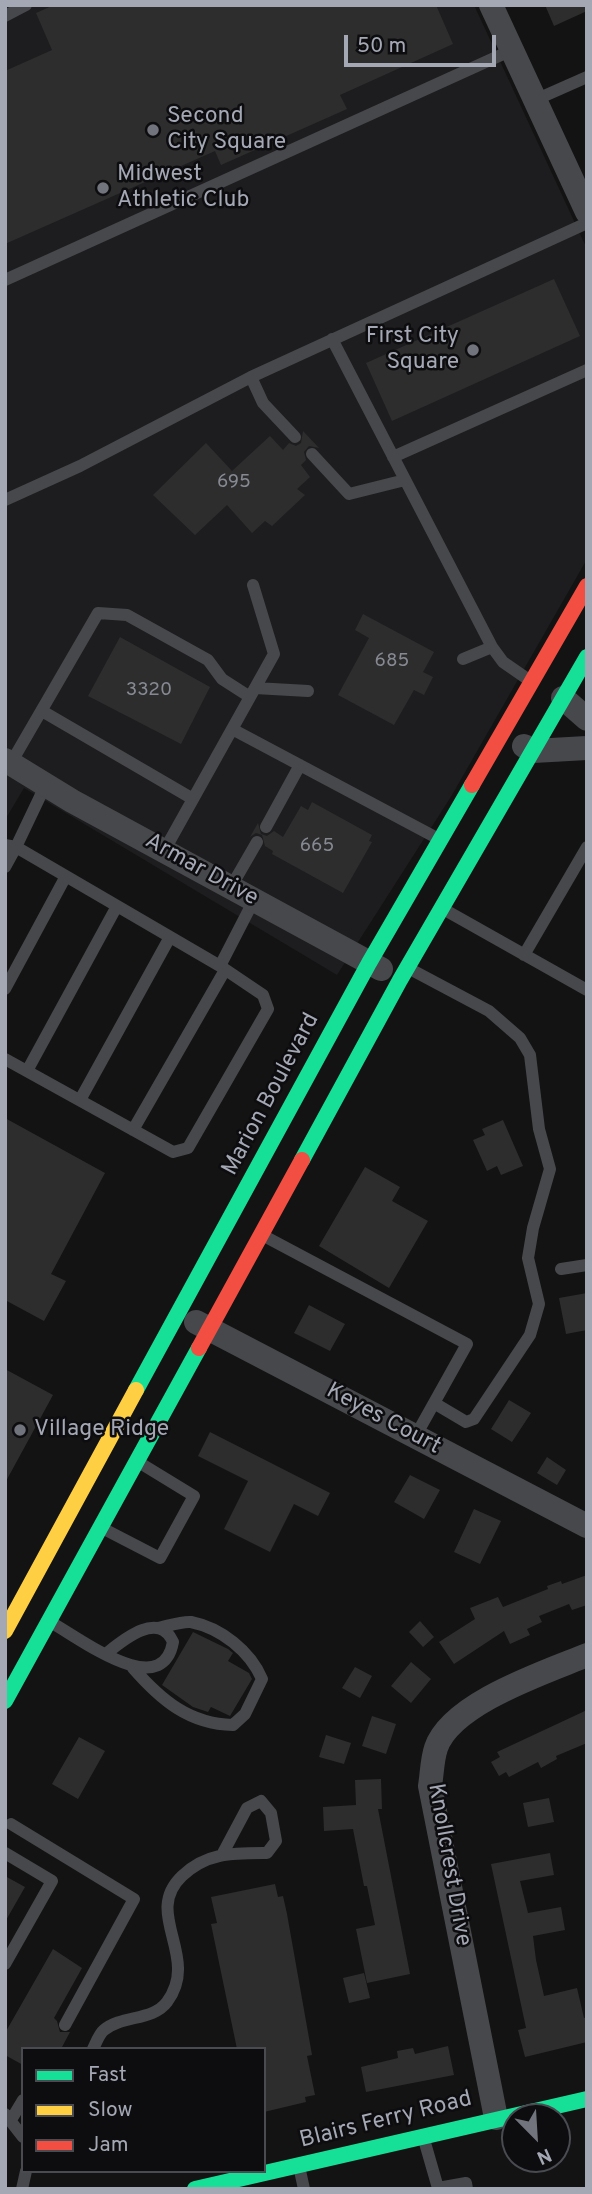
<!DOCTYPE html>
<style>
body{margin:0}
#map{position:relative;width:592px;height:2194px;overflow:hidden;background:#131313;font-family:Overpass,sans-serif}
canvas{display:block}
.frame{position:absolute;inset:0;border:7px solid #a4a8b4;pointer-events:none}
.legend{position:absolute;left:21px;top:2047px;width:245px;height:126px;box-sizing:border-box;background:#0d0d0f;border:2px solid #494b51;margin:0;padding:9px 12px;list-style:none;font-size:21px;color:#a4a8b4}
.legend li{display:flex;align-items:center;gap:14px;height:35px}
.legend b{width:35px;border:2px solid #494b51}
.north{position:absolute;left:501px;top:2103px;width:70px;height:70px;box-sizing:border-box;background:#0d0d0f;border:2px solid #494b51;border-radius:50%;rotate:156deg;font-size:19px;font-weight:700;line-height:28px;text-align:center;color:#a4a8b4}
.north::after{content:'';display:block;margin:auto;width:24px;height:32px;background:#71747c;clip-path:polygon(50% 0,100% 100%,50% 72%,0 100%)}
.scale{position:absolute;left:344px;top:35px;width:152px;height:32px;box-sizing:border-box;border:4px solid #a4a8b4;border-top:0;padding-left:9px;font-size:21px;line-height:24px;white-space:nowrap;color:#a4a8b4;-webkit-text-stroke:5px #0d0d0f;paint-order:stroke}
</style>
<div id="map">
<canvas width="592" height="2194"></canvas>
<div class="frame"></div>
<ul class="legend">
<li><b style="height:9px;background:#16e098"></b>Fast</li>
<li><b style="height:9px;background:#ffcf43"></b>Slow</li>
<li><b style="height:9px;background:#f24e42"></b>Jam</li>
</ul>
<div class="north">N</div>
<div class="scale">50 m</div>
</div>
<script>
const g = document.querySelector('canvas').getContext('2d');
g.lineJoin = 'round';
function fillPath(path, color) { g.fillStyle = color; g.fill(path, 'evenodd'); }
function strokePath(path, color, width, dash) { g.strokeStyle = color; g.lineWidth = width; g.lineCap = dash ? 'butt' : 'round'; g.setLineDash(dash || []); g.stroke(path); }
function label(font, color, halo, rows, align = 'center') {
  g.font = font + ' Overpass,sans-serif'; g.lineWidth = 5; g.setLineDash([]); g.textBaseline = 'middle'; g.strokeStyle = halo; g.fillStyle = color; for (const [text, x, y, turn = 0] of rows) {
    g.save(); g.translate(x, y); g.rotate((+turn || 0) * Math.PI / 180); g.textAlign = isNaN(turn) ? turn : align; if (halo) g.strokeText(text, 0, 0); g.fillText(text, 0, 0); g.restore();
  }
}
fillPath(new Path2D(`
 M 10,5 L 474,5 L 587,249 L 587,559 L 452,795 L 337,975 L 24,788 L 5,820 L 5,7 Z`), '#1d1d1f');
fillPath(new Path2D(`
 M 54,5 L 436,5 L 453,44 L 340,95 L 347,109 L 221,165 L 215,151 L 5,244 L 5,71 L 52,50 L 36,13 Z
 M 545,5 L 587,5 L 587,11 L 554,26 Z
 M 554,279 L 580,336 L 392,421 L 366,363 Z
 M 303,431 L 319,448 L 309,446 L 304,452 L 306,460 L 301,465 L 310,477 L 297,489 L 305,495 L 272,526 L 265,521 L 252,533 L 227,505 L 195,535 L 153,495 L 206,443 L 232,471 L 270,436 L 283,450 L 289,443 L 296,446 L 301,443 Z
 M 363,614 L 434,652 L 423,672 L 433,677 L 424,695 L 414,690 L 394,725 L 338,695 L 369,638 L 355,630 Z
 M 120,637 L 210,687 L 181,744 L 88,696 Z
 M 312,802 L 372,835 L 369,841 L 372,842 L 343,893 L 272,854 L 273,851 L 265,846 L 262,835 L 256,833 L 250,837 L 258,823 L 261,834 L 267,836 L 274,831 L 283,837 L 301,806 L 308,810 Z
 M 5,1118 L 105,1173 L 51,1274 L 66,1281 L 44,1321 L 5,1300 Z
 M 503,1120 L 523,1166 L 501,1175 L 497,1166 L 487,1171 L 473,1140 L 485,1135 L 482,1129 Z
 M 365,1167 L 400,1187 L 392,1201 L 428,1221 L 389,1288 L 319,1246 Z
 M 587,1293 L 587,1330 L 566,1334 L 559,1298 Z
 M 309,1305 L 345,1324 L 330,1351 L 294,1333 Z
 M 5,1369 L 53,1395 L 5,1483 Z
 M 509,1400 L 531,1413 L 512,1442 L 491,1429 Z
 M 210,1432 L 330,1493 L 318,1516 L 294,1504 L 270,1552 L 224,1529 L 248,1481 L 198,1456 Z
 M 547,1457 L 566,1470 L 557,1485 L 537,1473 Z
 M 410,1475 L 440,1490 L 424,1519 L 394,1502 Z
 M 474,1509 L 501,1521 L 480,1564 L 454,1552 Z
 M 587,1575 L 587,1605 L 572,1610 L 569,1604 L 539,1616 L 542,1622 L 527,1629 L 530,1635 L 510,1644 L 504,1631 L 454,1664 L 439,1642 L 475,1619 L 470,1608 L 498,1597 L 503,1607 L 548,1589 L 547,1586 L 561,1581 L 562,1584 Z
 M 420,1621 L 434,1637 L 423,1647 L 409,1632 Z
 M 193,1632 L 228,1649 L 233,1653 L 228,1661 L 249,1673 L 252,1679 L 230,1716 L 211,1707 L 208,1712 L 193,1707 L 162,1685 Z
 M 411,1662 L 431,1679 L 411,1703 L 391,1686 Z
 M 355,1667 L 372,1676 L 360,1698 L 342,1688 Z
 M 587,1710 L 587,1743 L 556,1756 L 557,1759 L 541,1768 L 538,1762 L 509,1777 L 506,1772 L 499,1776 L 491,1762 L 500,1757 L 497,1752 Z
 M 372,1716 L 396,1724 L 386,1754 L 362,1746 Z
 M 326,1735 L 351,1743 L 344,1764 L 319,1757 Z
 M 79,1737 L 105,1751 L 78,1799 L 52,1784 Z
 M 381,1779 L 382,1809 L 378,1809 L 410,1974 L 367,1983 L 356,1929 L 375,1925 L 367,1886 L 364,1886 L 353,1829 L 324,1831 L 323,1807 L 356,1805 L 355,1780 Z
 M 549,1798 L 554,1822 L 528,1827 L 523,1803 Z
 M 550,1853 L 554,1875 L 520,1881 L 528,1913 L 561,1907 L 565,1930 L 533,1936 L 536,1960 L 544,1996 L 577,1988 L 584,2018 L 587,2017 L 587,2042 L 525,2057 L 518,2030 L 526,2028 L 491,1864 Z
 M 5,1876 L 25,1887 L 5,1922 Z
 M 275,1884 L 278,1897 L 283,1896 L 287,1914 L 312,2055 L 307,2056 L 315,2095 L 305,2097 L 306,2102 L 264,2112 L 264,2049 L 237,2049 L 211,1924 L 217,1923 L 211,1897 Z
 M 53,1949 L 82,1968 L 54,2018 L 57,2021 L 60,2032 L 70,2032 L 61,2049 L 23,2049 L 23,2065 L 5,2055 L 5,2033 Z
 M 364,1973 L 370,1998 L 349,2003 L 343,1978 Z
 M 448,2046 L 454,2075 L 366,2092 L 361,2067 L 398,2058 L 397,2051 L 413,2048 L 415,2054 Z`), '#2d2d2e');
strokePath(new Path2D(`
 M 5,16 L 26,5
 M 535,100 L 587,77
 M 5,280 L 512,50
 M 332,339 L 492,647 L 503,662 L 529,680
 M 251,377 L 263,403 L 295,437
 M 312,454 L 349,494 L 405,480
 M 393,457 L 587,370
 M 5,500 L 80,466 L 251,377 L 587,223
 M 463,659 L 492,647
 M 255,688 L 308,691
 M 42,711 L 193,799
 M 232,729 L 437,838
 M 11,763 L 98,613 L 127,615 L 208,660 L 222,679 L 250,697
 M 46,784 L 16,847 L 220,966 L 254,900
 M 266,827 L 300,765
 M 5,845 L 16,847 L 5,867
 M 164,851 L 274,654 L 253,585
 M 231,887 L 257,842
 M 445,910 L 587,990
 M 524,955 L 587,847
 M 410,969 L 489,1011 L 520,1038 L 530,1055 L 539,1129 L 550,1169 L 533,1228 L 528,1258 L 539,1304 L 530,1335 L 474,1419 L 466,1422 L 434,1403
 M 5,989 L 66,876
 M 5,1059 L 173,1152 L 188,1148 L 268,1009 L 263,995 L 220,966
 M 27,1071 L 117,906
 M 80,1100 L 170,937
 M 133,1130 L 225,970
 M 264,1236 L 467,1344 L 415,1437
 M 561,1269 L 587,1265
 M 102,1528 L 160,1558 L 194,1496 L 140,1463
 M 52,1623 C 81,1639 162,1702 173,1642 C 159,1610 123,1640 107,1653
 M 133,1668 C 161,1700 189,1724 233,1725 L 245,1714 L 262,1679 C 250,1651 221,1628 191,1622 C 182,1621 168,1626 158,1628
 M 11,1824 L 134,1899 L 65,2025
 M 5,1853 L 52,1881 L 5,1964
 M 93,2049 C 96,2043 99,2034 104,2030 C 122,2015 153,2021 167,2002 C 201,1956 142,1914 182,1876 C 207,1852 234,1853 267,1853 L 276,1841 L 271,1813 L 261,1801 L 247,1808 L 223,1853
 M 5,2114 L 23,2137
 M 11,2120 L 23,2100
 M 423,2136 L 438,2188 L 466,2183 L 467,2189
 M 299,2166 L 304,2189
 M 22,2189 L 26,2171`), '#47484b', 12);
strokePath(new Path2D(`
 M 491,5 L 587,212
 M 563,698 L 587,719
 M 524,746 L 533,751 L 587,748
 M 5,760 L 72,801 L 381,969
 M 196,1322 L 587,1526
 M 496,2118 L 430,1786 C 432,1774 432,1760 436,1748 C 451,1703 546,1672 587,1655`), '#47484b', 24);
strokePath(new Path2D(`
 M 302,1160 L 400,980 L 587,657
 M 136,1390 L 369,963 L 472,785
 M 5,1701 L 199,1348
 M 195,2189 L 587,2099`), '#16e098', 16);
strokePath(new Path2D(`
 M 5,1631 L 136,1390`), '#ffcf43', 16);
strokePath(new Path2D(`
 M 472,785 L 587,586
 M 199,1348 L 302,1160`), '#f24e42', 16);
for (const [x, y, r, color] of [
 [153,130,7,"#71747c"],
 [103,188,7,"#71747c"],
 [473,350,7,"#71747c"],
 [20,1430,7,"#71747c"]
]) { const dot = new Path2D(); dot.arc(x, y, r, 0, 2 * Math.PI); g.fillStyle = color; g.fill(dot); strokePath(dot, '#0d0d0f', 2.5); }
label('19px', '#868992', null, [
 ["695",234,483],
 ["685",392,662],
 ["3320",149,691],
 ["665",317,847]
]);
label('23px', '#a4a8b4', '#0d0d0f', [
 ["Second",167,117],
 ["City Square",167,143],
 ["Midwest",117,175],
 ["Athletic Club",117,201],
 ["First City",459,337,"right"],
 ["Square",459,363,"right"],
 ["Village Ridge",34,1430]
], 'left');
label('23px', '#a4a8b4', '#0d0d0f', [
 ["Armar Drive",201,871,29],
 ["Marion Boulevard",272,1095,-62],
 ["Keyes Court",383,1420,28],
 ["Knollcrest Drive",448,1865,80],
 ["Blairs Ferry Road",386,2121,-14]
]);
</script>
